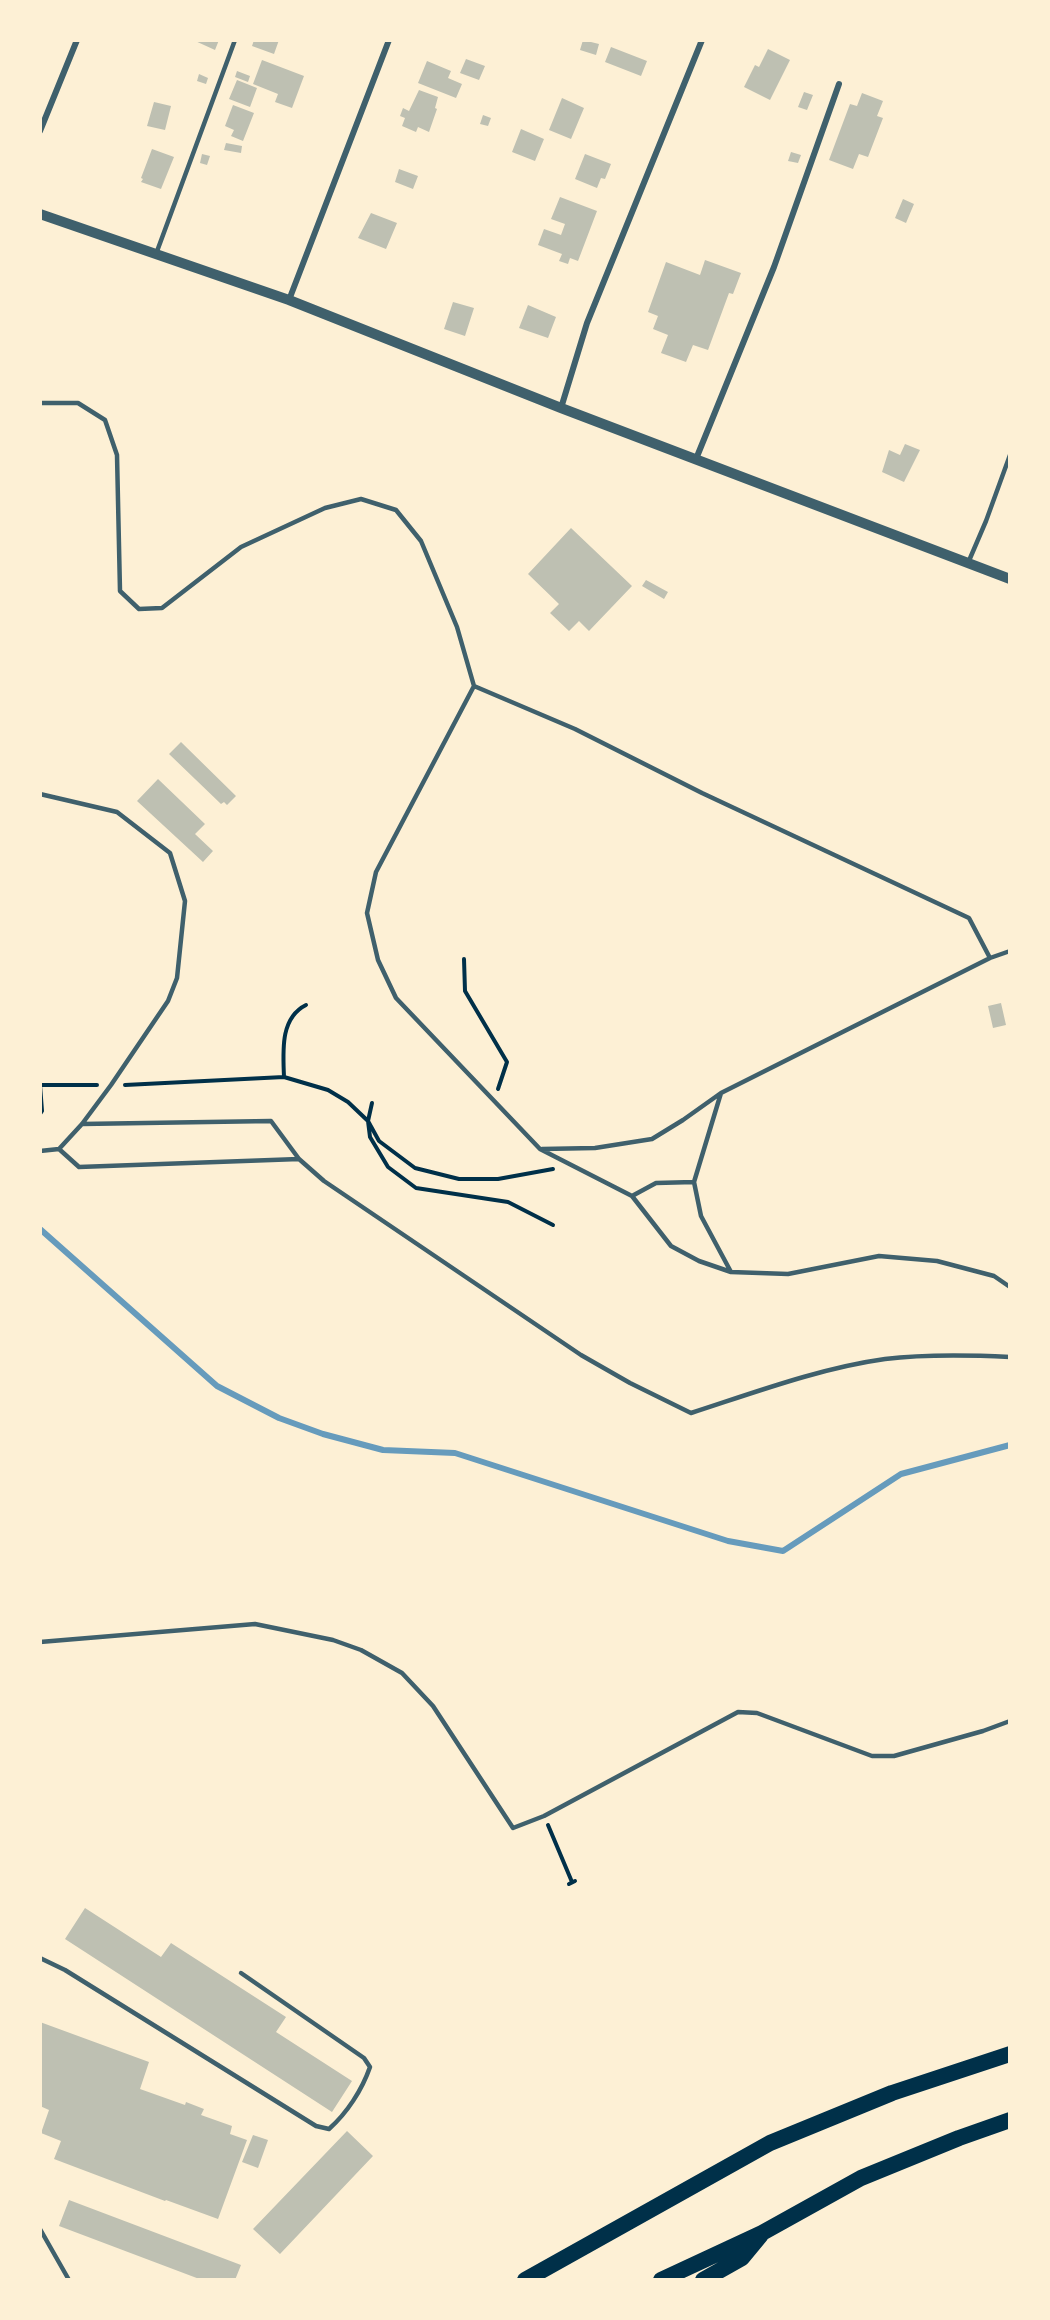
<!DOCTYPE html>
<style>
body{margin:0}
#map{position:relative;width:1050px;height:2320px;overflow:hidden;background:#fdf0d5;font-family:"Fira Sans Condensed",sans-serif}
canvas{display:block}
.frame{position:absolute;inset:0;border:42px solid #fdf0d5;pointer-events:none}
</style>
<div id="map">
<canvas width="1050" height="2320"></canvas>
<div class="frame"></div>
</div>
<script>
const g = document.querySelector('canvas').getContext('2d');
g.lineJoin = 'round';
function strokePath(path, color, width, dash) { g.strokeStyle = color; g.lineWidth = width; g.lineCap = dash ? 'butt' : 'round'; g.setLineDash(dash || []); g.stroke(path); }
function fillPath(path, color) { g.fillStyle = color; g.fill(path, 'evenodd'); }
strokePath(new Path2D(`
 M 40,1229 L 217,1386 L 279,1418 L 323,1434 L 383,1450 L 455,1453 L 728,1541 L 783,1551 L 901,1474 L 1010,1445`), '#669bbc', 6);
fillPath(new Path2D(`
 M 193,40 L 219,40 L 215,50 Z
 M 254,40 L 279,40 L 274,54 L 252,46 Z
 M 583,40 L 599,44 L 596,55 L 580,50 Z
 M 611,47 L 647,61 L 641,76 L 605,62 Z
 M 768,49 L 790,60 L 770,100 L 744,87 L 755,65 L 759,67 Z
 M 466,59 L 485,66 L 479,80 L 460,73 Z
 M 262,60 L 304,76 L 292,108 L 275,102 L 278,94 L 253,84 Z
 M 427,61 L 451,71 L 448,78 L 462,84 L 456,98 L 418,83 Z
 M 237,71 L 250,76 L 248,82 L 235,77 Z
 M 199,74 L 208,78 L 206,84 L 197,81 Z
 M 237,80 L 257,88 L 250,107 L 229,99 Z
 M 419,90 L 438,97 L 435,108 L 437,109 L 429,132 L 418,127 L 416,132 L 402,126 L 405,118 L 400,116 L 403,108 L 409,111 Z
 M 804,92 L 813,95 L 807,110 L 798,107 Z
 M 862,93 L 883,101 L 877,116 L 883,118 L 868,157 L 859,154 L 853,169 L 829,160 L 850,104 L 857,106 Z
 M 562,98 L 584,108 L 571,139 L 549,130 Z
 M 154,102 L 171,106 L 165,130 L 147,126 Z
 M 233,105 L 254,113 L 243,141 L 231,136 L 234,130 L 225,126 Z
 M 483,115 L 491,118 L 488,126 L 480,124 Z
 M 521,129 L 544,139 L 535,161 L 512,152 Z
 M 226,143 L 242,146 L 241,153 L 224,150 Z
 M 152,149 L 174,157 L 161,189 L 141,182 L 143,179 L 141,178 Z
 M 791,152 L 801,155 L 798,163 L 788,161 Z
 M 202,154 L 210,156 L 207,165 L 200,163 Z
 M 585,154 L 611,164 L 605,179 L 601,178 L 597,188 L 575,179 Z
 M 399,169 L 418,176 L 413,189 L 395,182 Z
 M 560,197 L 597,211 L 578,261 L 570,258 L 568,264 L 559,261 L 562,254 L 538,245 L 544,229 L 561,235 L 565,224 L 551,219 Z
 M 903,199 L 914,204 L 906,223 L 895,218 Z
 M 371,213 L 397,223 L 386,249 L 358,238 Z
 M 705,260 L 741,273 L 733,294 L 729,293 L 708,350 L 693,345 L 686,362 L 661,353 L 668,335 L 653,329 L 658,316 L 648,312 L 666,262 L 700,275 Z
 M 453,302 L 474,308 L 465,336 L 444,329 Z
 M 528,305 L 556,317 L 548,338 L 519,328 Z
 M 905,444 L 920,450 L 904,482 L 882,472 L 889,450 L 900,455 Z
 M 571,528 L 632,586 L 589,631 L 579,621 L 569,631 L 550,613 L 559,604 L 528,574 Z
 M 646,580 L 668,592 L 664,599 L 642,586 Z
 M 181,742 L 236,796 L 227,805 L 224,802 L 221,804 L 169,754 Z
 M 158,779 L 205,824 L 195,834 L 213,851 L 203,862 L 137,801 Z
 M 1001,1003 L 1006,1025 L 993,1028 L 988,1006 Z
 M 85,1908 L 161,1957 L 171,1943 L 286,2017 L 276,2032 L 352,2081 L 332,2112 L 65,1939 Z
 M 40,2022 L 149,2062 L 140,2089 L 185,2105 L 186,2102 L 204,2109 L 201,2115 L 232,2126 L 230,2134 L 247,2140 L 218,2219 L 166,2200 L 165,2201 L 54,2159 L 61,2141 L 41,2133 L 49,2110 L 40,2106 Z
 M 347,2131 L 373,2156 L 280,2254 L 253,2229 Z
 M 253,2135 L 268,2140 L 258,2168 L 242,2162 Z
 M 69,2200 L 241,2265 L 235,2280 L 202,2280 L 59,2226 Z`), '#bec0b2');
strokePath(new Path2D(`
 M 464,959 L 465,991 L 507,1062 L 498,1089
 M 284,1077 C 283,1051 280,1018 306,1005
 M 125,1085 L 284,1077 L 328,1090 L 348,1102 L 368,1121 L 379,1141 L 415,1168 L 459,1179 L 498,1179 L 553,1169
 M 372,1103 L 368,1121 L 370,1137 L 388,1167 L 416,1188 L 508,1202 L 553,1225
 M 40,1114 L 42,1111 L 40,1085 L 97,1085
 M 548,1825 L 572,1882
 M 569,1884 L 575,1881`), '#003049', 4);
strokePath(new Path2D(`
 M 156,254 L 235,40
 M 40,403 L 78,403 L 105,420 L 117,455 L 120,591 L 139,609 L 162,608 L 241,547 L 325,508 L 361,499 L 396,510 L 421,541 L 457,627 L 474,686 L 376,872 L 367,913 L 378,960 L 396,998 L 540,1149 L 632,1196 L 671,1246 L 699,1261 L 731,1272 L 788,1274 L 879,1256 L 937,1261 L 994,1276 L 1010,1287
 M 968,563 L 986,521 L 1010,455
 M 474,686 L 575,729 L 702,793 L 969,918 L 990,958
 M 40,794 L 117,812 L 170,853 L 185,901 L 177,978 L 168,1001 L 111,1085 L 82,1124 L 59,1149 L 40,1151
 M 721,1093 L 694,1182 L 701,1216 L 731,1272
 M 82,1124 L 271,1121 L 299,1159 L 324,1181 L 581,1355 L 630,1383 L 691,1413 C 753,1393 820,1368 885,1359 C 926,1354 969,1355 1010,1357
 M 59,1149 L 79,1167 L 299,1159
 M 542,1149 L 595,1148 L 652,1139 L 683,1120 L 721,1093 L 990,958 L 1010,951
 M 632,1196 L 656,1183 L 694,1182
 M 40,1642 L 255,1624 L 333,1640 L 361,1650 L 402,1673 L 433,1706 L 513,1828 L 544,1816 L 738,1712 L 757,1713 L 872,1756 L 894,1756 L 983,1731 L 1010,1721
 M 40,1958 L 65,1970 L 316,2126 L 329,2129 C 347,2113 362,2090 370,2067 L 364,2058 L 241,1973
 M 40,2229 L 69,2280`), '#3f606c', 4.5);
strokePath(new Path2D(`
 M 40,131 L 77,40
 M 289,300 L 389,40
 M 561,408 L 587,323 L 702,40
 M 696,459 L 774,267 L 839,84`), '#3f606c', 6);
strokePath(new Path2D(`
 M 40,214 L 289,300 L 561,408 L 1010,579`), '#3f606c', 10);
strokePath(new Path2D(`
 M 525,2280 L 770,2143 L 892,2093 L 1010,2054
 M 661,2280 L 762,2233 L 861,2178 L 959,2138 L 1010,2120
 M 703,2280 L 742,2258 L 761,2235`), '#003049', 16);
</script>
